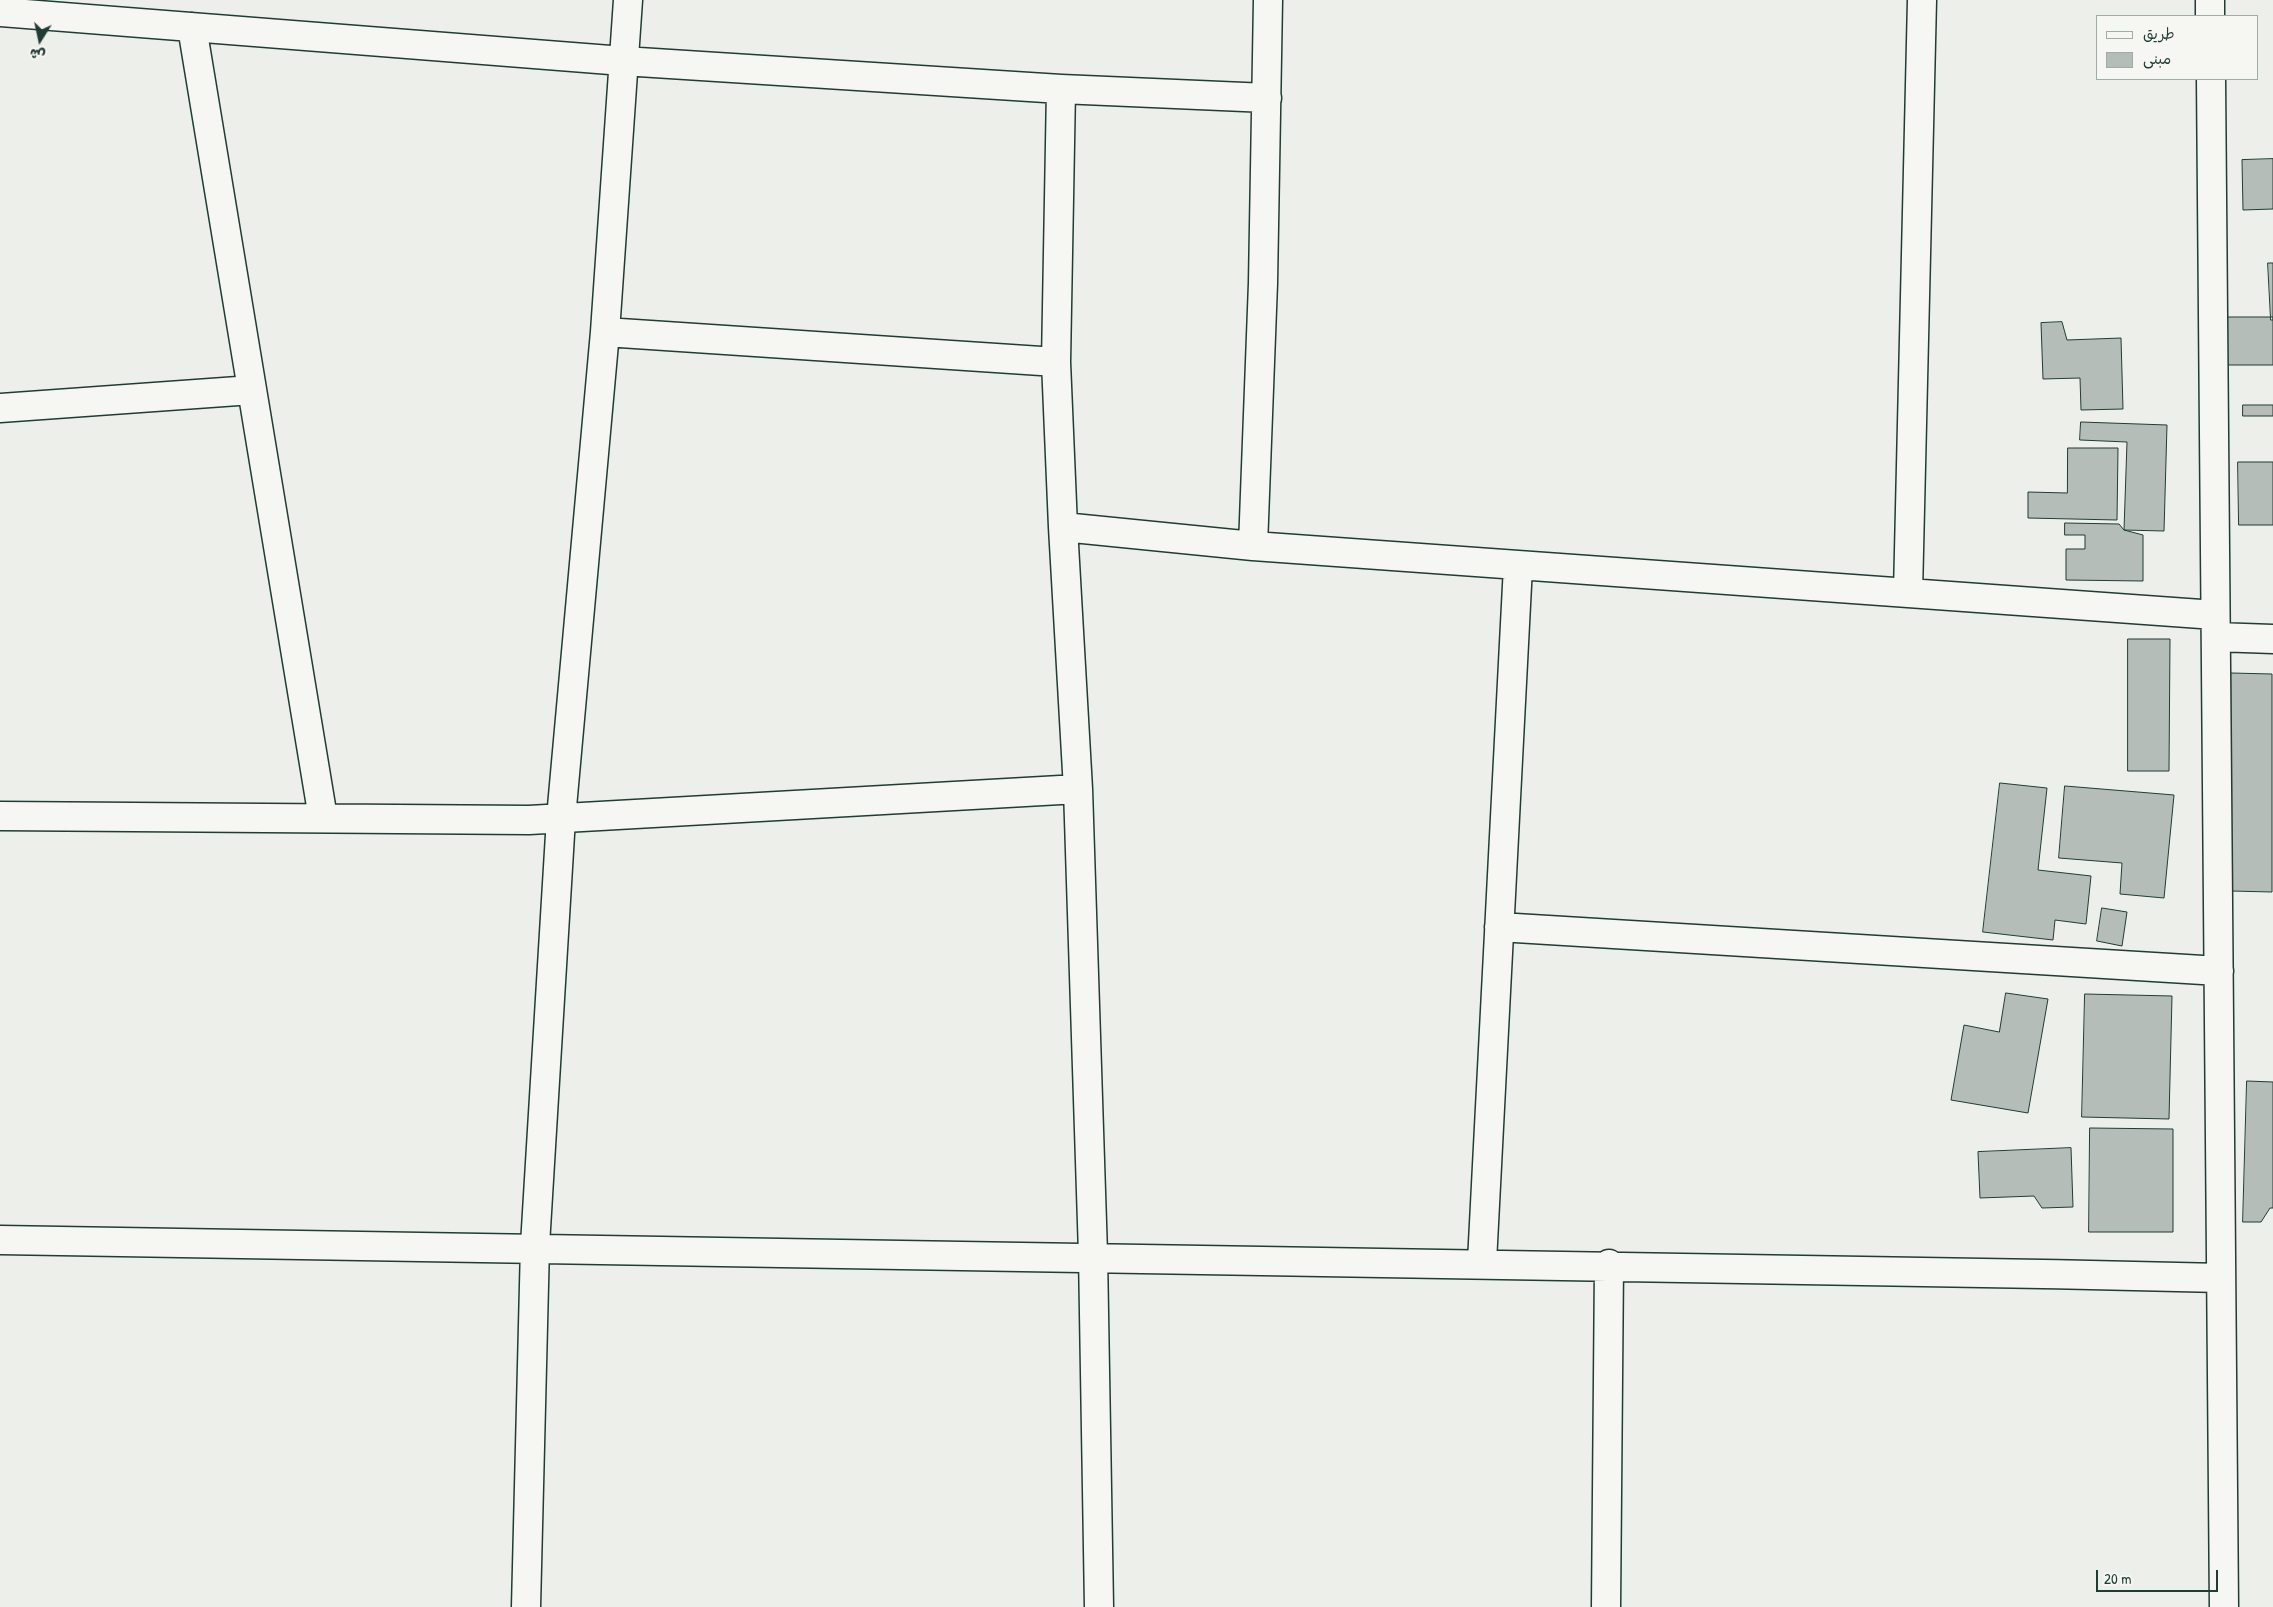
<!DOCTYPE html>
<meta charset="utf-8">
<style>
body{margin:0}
#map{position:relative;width:2273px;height:1607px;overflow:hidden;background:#edefea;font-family:"Patrick Hand","Playpen Sans Arabic",sans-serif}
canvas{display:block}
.legend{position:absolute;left:2096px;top:15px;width:162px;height:65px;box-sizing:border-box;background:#f6f6f2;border:1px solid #a0aca6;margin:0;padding:6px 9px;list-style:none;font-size:15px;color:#1f3d34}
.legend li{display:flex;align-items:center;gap:10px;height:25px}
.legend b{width:25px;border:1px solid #a0aca6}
.north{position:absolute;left:15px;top:15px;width:50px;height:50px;-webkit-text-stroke:4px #f6f6f2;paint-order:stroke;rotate:190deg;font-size:14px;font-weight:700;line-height:20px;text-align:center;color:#1f3d34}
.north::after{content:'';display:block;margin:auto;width:18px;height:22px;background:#1f3d34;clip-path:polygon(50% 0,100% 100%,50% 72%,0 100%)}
.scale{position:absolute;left:2096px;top:1570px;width:122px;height:22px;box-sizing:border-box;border:2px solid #1f3d34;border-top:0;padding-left:6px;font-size:15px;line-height:18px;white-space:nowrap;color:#1f3d34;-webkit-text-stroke:4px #f6f6f2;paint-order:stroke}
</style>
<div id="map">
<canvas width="2273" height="1607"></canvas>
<ul class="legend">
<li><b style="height:6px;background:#f6f6f2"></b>طريق</li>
<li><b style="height:14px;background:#b4bdb8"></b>مبنى</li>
</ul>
<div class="north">ش</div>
<div class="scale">20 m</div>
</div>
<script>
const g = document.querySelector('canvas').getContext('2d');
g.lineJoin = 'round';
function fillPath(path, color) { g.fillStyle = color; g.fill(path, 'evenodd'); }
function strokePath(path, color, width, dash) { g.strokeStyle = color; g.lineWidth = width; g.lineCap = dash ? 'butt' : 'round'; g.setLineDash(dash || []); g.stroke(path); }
const building = new Path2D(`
 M 2273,159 L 2273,209 L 2243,210 L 2242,160 Z
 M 2268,263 L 2273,263 L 2273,320 L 2271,320 Z
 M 2227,317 L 2273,317 L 2273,365 L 2227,365 Z
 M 2062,322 L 2067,340 L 2121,338 L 2123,409 L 2081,410 L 2080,378 L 2043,379 L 2041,323 Z
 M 2243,405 L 2273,405 L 2273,416 L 2243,416 Z
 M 2081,422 L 2167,425 L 2164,531 L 2124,530 L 2127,442 L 2080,440 Z
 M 2068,448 L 2118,448 L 2117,520 L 2028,518 L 2028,492 L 2067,493 Z
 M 2238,462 L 2273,462 L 2273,525 L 2239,525 Z
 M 2065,523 L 2119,524 L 2124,530 L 2143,535 L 2143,581 L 2066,580 L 2066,549 L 2085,549 L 2085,535 L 2065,535 Z
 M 2128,639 L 2170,639 L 2169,771 L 2128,771 Z
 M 2231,673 L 2272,674 L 2272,892 L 2231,891 Z
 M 2000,783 L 2047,788 L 2038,870 L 2091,876 L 2086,924 L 2055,920 L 2053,940 L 1983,932 Z
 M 2065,786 L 2174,795 L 2164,898 L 2120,894 L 2122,863 L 2059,858 Z
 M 2102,908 L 2127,912 L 2122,946 L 2097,941 Z
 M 2006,993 L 2048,999 L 2028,1113 L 1951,1100 L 1964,1025 L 1999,1032 Z
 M 2085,994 L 2172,996 L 2169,1119 L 2082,1117 Z
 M 2247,1081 L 2273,1082 L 2273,1208 L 2270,1208 L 2261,1222 L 2243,1222 Z
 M 2090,1128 L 2173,1129 L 2173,1232 L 2089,1232 Z
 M 2071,1148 L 2073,1207 L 2042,1208 L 2034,1196 L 1980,1198 L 1978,1152 Z`);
fillPath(building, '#b4bdb8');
strokePath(building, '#1f3d34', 1);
const minor = new Path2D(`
 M 2210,0 L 2210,16
 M 0,12 L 623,61 L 1061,89 L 1267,98
 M 192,27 L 323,818
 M 2211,79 L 2224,1607
 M 1061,89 L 1056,362 L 1063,527 L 1078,789 L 1093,1254 L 1099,1607
 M 605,332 L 1056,362
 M 0,408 L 252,390
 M 1063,527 L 1253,546 L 2215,615
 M 1253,546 L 1263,283 L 1268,0
 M 1908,593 L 1922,0
 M 2216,637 L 2273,639
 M 0,816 L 529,820 L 1078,789
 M 1499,927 L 2219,971
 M 0,1240 C 741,1247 1481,1261 2221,1278
 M 1482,1262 L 1518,566
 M 526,1607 L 535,1245 L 561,818 L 605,332 L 628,0
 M 1606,1607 L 1609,1264`);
strokePath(minor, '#1f3d34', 31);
strokePath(minor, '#f6f6f2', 28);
</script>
